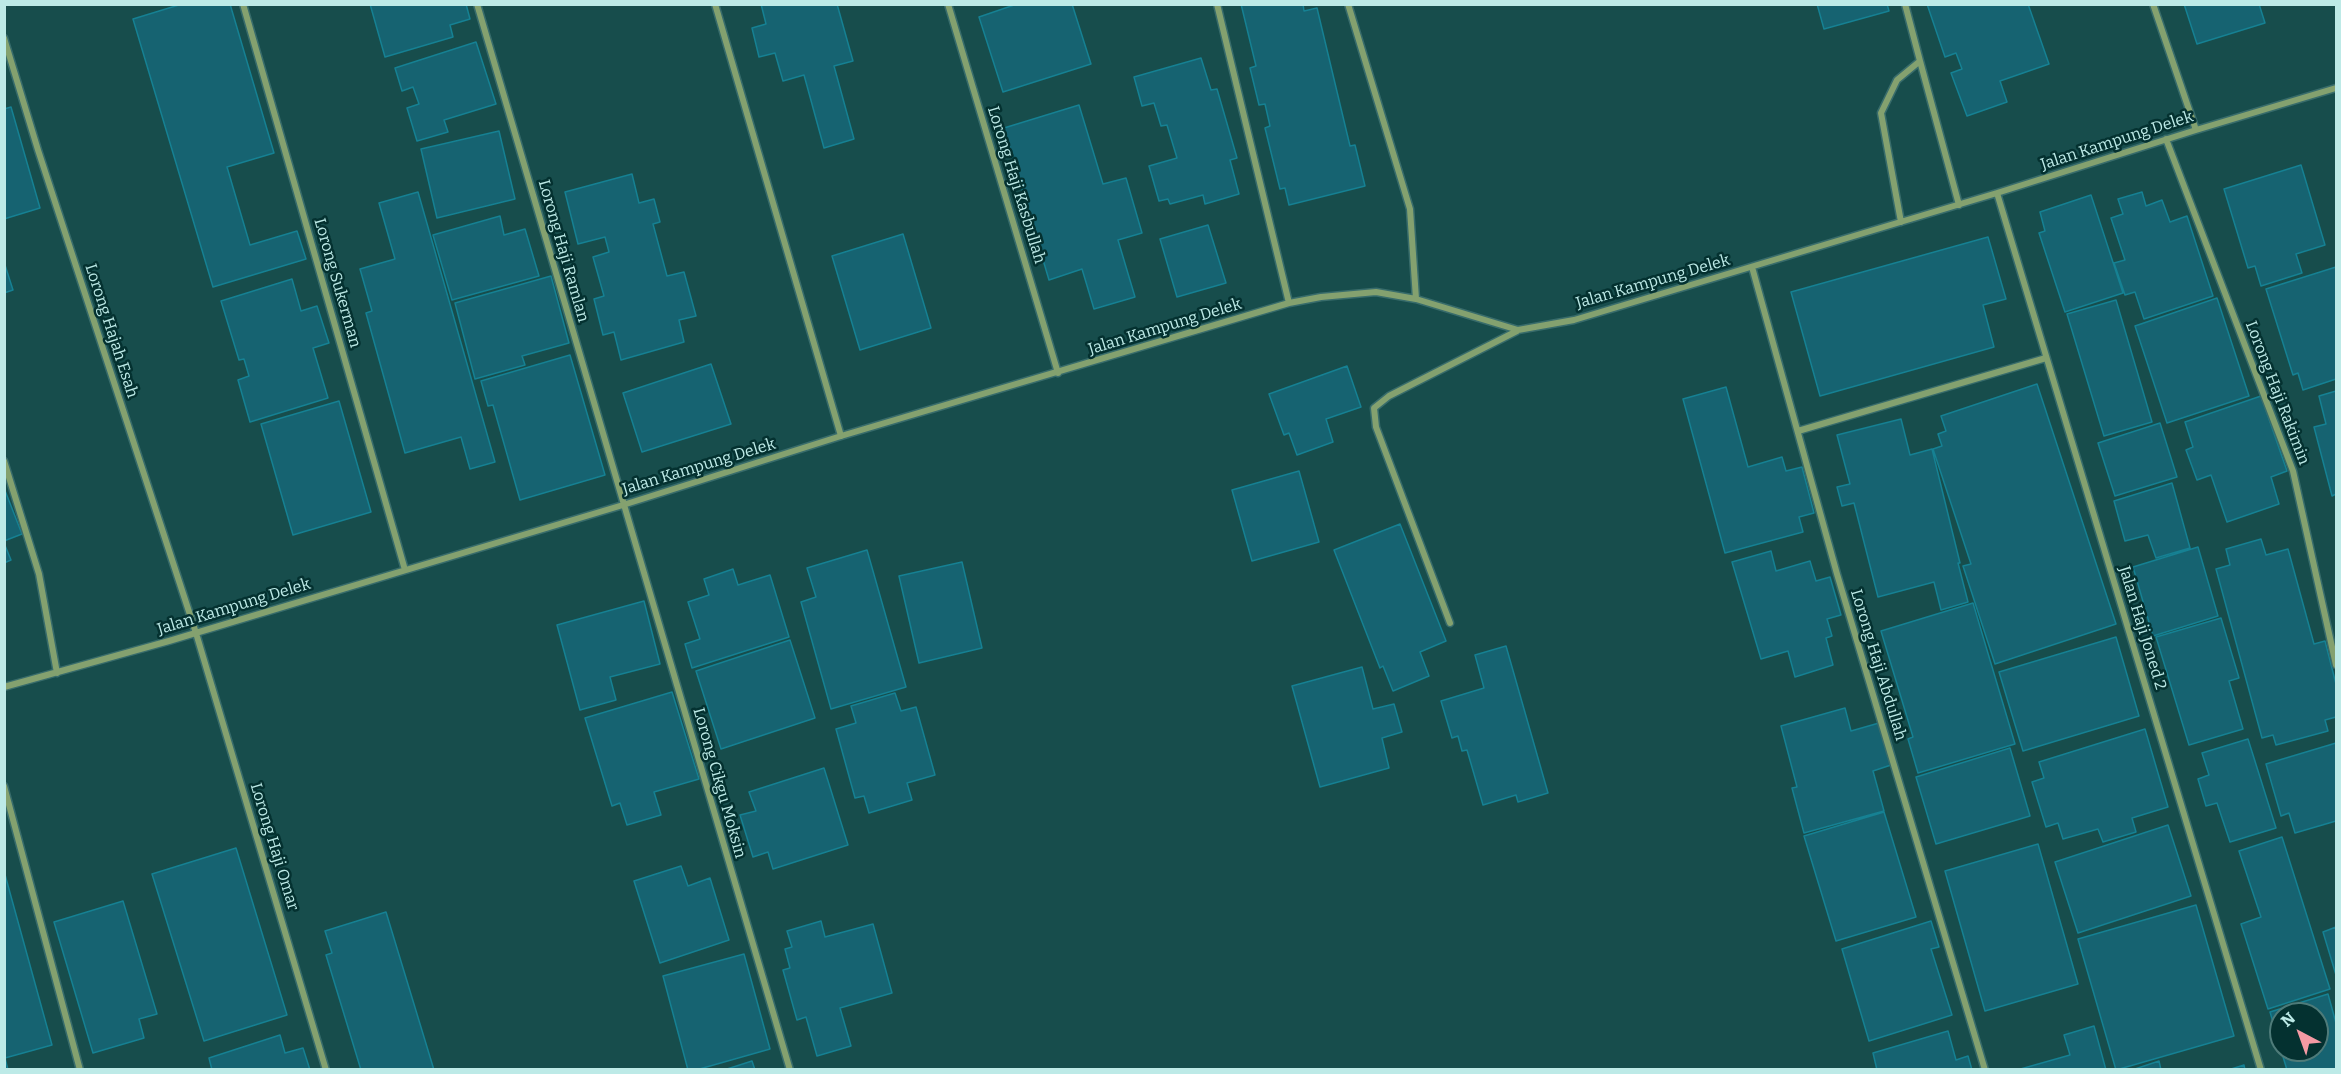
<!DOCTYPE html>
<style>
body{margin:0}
#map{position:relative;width:2341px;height:1074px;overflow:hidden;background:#174d4c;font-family:Bitter,serif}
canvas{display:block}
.frame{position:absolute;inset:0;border:6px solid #bdeae7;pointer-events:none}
.north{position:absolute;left:2269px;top:1002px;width:60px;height:60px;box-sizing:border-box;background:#043130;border:2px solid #4e7b79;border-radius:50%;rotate:319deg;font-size:16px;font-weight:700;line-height:24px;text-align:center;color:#bdeae7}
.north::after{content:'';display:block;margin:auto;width:21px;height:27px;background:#f49aa4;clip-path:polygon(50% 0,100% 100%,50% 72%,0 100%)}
</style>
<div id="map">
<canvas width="2341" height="1074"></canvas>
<div class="frame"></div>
<div class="north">N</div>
</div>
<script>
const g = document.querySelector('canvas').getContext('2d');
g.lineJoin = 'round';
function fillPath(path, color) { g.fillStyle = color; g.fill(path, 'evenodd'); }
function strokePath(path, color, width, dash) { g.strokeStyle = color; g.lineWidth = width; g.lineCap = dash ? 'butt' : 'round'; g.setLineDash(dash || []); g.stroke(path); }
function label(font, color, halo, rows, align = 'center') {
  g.font = font + ' Bitter,serif'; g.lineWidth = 5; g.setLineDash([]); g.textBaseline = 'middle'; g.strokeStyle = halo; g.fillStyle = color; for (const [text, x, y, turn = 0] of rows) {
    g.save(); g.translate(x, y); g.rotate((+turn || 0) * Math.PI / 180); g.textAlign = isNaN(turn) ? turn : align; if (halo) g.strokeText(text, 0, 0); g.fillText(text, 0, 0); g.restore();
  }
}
const building = new Path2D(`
 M 182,4 L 230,4 L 274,153 L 227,167 L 250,245 L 297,231 L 306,259 L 213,287 L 133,19 Z
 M 370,4 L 466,4 L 470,19 L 450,25 L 453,37 L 385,57 Z
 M 761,4 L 837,4 L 853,61 L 834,66 L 854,139 L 824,148 L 804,75 L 783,81 L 775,53 L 759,57 L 752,28 L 766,24 Z
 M 1017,4 L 1072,4 L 1091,64 L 1003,92 L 979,17 Z
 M 1241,4 L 1303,4 L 1304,11 L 1317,8 L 1350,146 L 1355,145 L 1365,186 L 1289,205 L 1285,188 L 1280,189 L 1265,128 L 1270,126 L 1265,104 L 1259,105 L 1250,68 L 1256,66 Z
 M 1817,4 L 1887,4 L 1889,11 L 1824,29 Z
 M 1927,4 L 2028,4 L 2049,64 L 2000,81 L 2007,102 L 1967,116 L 1951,73 L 1962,69 L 1956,53 L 1945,57 Z
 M 2184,4 L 2259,4 L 2265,23 L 2197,44 Z
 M 476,42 L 496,104 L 444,120 L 448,132 L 417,141 L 407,108 L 419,104 L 413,87 L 402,91 L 395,68 Z
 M 1201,58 L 1211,90 L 1217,89 L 1237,158 L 1230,160 L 1239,194 L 1205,204 L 1203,195 L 1170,204 L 1168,199 L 1159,201 L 1149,166 L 1177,158 L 1167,125 L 1161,126 L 1154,103 L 1142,106 L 1134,77 Z
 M 1079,105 L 1103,184 L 1126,178 L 1142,233 L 1118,240 L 1135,297 L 1094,309 L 1082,269 L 1049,280 L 1004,128 Z
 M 11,107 L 40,208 L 4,219 L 4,109 Z
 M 499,131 L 515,199 L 437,218 L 421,149 Z
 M 2301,165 L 2325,245 L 2296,254 L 2302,273 L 2261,286 L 2255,266 L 2248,268 L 2224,189 Z
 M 632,174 L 639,203 L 654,199 L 660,222 L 653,224 L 667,276 L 684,272 L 696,316 L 679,320 L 684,342 L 621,360 L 614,332 L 603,335 L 594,299 L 604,296 L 593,257 L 609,252 L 605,237 L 578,244 L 565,192 Z
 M 418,192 L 495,462 L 470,469 L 461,437 L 405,453 L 366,313 L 372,311 L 360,269 L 395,259 L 379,203 Z
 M 2142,192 L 2146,206 L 2162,200 L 2170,222 L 2187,216 L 2213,296 L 2144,319 L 2135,292 L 2125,295 L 2114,263 L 2125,260 L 2111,218 L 2123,214 L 2118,199 Z
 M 2091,195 L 2123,293 L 2065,312 L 2039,233 L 2045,231 L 2040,212 Z
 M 500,216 L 504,235 L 525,229 L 539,276 L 452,300 L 433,235 Z
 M 1208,225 L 1226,283 L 1177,297 L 1160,239 Z
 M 903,234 L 931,328 L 860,350 L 832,256 Z
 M 1988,237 L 2006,299 L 1983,305 L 1994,347 L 1820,396 L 1791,292 Z
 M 4,262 L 13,290 L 4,293 Z
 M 2336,267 L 2336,379 L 2303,390 L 2298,373 L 2293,375 L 2266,289 Z
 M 551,276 L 569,343 L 522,356 L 525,365 L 475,379 L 455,303 Z
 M 292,279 L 301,311 L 317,306 L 329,343 L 313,348 L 328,398 L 250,422 L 238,380 L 249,376 L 244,359 L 239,360 L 221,301 Z
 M 2217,298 L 2249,396 L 2167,423 L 2135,326 Z
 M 2116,300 L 2152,422 L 2104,436 L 2067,314 Z
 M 570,355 L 605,475 L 520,500 L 493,405 L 488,406 L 481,381 Z
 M 711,364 L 731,424 L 642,452 L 623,393 Z
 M 1347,366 L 1361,407 L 1326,419 L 1333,442 L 1297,455 L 1289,433 L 1284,435 L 1269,394 Z
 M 2037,384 L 2116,624 L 1995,664 L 1963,566 L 1971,564 L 1933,449 L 1942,446 L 1938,434 L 1946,431 L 1941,416 Z
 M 1726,387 L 1748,467 L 1782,457 L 1786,471 L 1802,467 L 1814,513 L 1799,517 L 1803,532 L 1725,553 L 1683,399 Z
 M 2336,391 L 2336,494 L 2332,496 L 2314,427 L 2326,424 L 2319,396 Z
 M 2261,396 L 2287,471 L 2271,477 L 2279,504 L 2227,522 L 2211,475 L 2197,480 L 2186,450 L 2193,447 L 2185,422 Z
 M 339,401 L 371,512 L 293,535 L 261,424 Z
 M 1901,419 L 1910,455 L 1932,449 L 1960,563 L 1958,563 L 1968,602 L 1941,610 L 1934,582 L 1878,597 L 1854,503 L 1842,506 L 1837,487 L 1850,484 L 1837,435 Z
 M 2160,423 L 2177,477 L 2115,496 L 2098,443 Z
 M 1299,471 L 1319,542 L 1252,561 L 1232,490 Z
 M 2172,483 L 2190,548 L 2156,558 L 2148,535 L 2125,541 L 2114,501 Z
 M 4,488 L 22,534 L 4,541 Z
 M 1400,524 L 1446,641 L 1420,652 L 1429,676 L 1393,691 L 1383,666 L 1380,668 L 1334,550 Z
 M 2261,539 L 2266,555 L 2288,549 L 2314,644 L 2325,641 L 2336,684 L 2336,717 L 2325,720 L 2328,731 L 2276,745 L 2273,735 L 2262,738 L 2216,569 L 2230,565 L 2226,549 Z
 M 4,543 L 11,560 L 4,563 Z
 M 2198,547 L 2218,616 L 2153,636 L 2133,567 Z
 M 867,550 L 906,687 L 831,709 L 801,602 L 816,597 L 807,568 Z
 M 1771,551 L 1776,571 L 1810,561 L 1816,581 L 1830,577 L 1841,615 L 1827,619 L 1832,636 L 1826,638 L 1833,665 L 1795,677 L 1788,651 L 1761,659 L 1732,562 Z
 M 962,562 L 982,648 L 919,663 L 899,576 Z
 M 733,569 L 738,585 L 770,575 L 789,637 L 692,668 L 685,644 L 700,639 L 688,602 L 709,595 L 704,579 Z
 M 644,601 L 660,664 L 610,677 L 616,700 L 580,710 L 557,625 Z
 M 1973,603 L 2015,744 L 1918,773 L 1908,739 L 1913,737 L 1881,631 Z
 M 2221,618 L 2239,678 L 2229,681 L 2243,729 L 2189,745 L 2156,637 Z
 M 2116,637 L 2139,716 L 2023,751 L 1999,672 Z
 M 790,640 L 815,718 L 721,749 L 696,671 Z
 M 1506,646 L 1548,793 L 1518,802 L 1516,795 L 1483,805 L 1467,750 L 1462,751 L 1458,736 L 1452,738 L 1441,701 L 1484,688 L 1475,655 Z
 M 1362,667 L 1373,709 L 1394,704 L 1402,732 L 1382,738 L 1389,768 L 1320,787 L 1292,686 Z
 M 672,692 L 699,779 L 654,792 L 661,815 L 627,825 L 620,803 L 612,806 L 585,718 Z
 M 895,693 L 901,711 L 916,707 L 935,775 L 907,783 L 912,800 L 869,813 L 864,796 L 855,798 L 836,729 L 856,723 L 851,706 Z
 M 1845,708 L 1851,731 L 1879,723 L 1891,765 L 1873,771 L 1884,811 L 1804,833 L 1792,788 L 1797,787 L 1781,726 Z
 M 2145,729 L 2168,807 L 2132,818 L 2136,832 L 2103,842 L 2098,829 L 2063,839 L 2058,823 L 2046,827 L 2032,782 L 2044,778 L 2039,762 Z
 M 2248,739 L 2276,828 L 2230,842 L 2217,803 L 2206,806 L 2198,779 L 2209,775 L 2202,753 Z
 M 2336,743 L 2336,821 L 2295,833 L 2289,813 L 2281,816 L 2266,764 Z
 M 2010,748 L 2030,816 L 1936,844 L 1916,777 Z
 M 824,768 L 848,845 L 773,869 L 768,852 L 753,857 L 740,815 L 756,811 L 749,792 Z
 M 1884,812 L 1916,917 L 1836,941 L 1804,836 Z
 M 2168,825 L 2191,896 L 2078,933 L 2055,862 Z
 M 2282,837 L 2330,989 L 2268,1009 L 2241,924 L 2261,917 L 2239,851 Z
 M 2038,844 L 2078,984 L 1985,1011 L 1945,871 Z
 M 236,848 L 287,1015 L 204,1041 L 152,874 Z
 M 681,866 L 688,886 L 710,878 L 729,940 L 660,963 L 634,881 Z
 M 4,871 L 52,1045 L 5,1058 L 8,1070 L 4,1070 Z
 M 123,901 L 157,1014 L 139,1019 L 144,1038 L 93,1053 L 54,922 Z
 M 2196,905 L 2234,1036 L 2116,1070 L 2078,939 Z
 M 386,912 L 434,1070 L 361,1070 L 326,955 L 332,953 L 325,931 Z
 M 821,921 L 825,937 L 873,924 L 892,993 L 840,1008 L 851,1046 L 817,1056 L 806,1017 L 797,1020 L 783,970 L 790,968 L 785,949 L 792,947 L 787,931 Z
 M 1931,921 L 1939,947 L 1931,949 L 1952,1015 L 1869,1041 L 1842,949 Z
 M 2336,927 L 2336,975 L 2323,932 Z
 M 744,954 L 770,1049 L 696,1070 L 688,1070 L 663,976 Z
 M 2328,994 L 2336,1023 L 2336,1070 L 2287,1070 L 2281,1050 L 2317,1050 L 2317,1014 L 2281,1014 L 2281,1049 L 2270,1012 Z
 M 2094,1026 L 2106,1070 L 2017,1070 L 2070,1055 L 2064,1035 Z
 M 1948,1031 L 1956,1060 L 1968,1056 L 1972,1070 L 1877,1070 L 1873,1053 Z
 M 280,1035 L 285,1053 L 303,1048 L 310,1070 L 212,1070 L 209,1058 Z
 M 752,1061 L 755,1070 L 724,1070 Z
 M 2159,1061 L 2161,1070 L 2132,1070 Z
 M 2244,1065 L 2245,1070 L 2228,1070 Z`);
fillPath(building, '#166371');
strokePath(building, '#168193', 1.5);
const minor = new Path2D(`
 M 243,4 L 405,570
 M 477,4 L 790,1070
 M 715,4 L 841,436
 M 948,4 L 1058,373
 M 1217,4 L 1289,303
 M 1348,4 L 1410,209 L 1416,299
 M 2153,4 L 2196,130
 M 4,38 L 38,150 L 196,633 L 326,1070
 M 1920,61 L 1959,205
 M 2166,139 L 2293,471 L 2336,665
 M 1997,193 L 2261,1070
 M 1901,222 L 1881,113 L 1897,80 L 1920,61 L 1905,4
 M 1752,267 L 1837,574 L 1985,1070
 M 1798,431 L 2046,358
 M 4,461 L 39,574 L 57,673
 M 1450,623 L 1376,427 L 1374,408 L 1389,396 L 1517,331
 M 4,687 L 169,641 L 623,505 L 841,436 L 1289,303 L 1321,297 L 1376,292 L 1416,299 L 1518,330 L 1574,320 L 1997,193 L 2196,130 L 2336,88
 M 4,786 L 80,1070`);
strokePath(minor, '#386c6b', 9);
strokePath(minor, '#84a16f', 6);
label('16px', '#bdeae7', '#043130', [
 ["Jalan Kampung Delek",2117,141,-18],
 ["Lorong Haji Kasbullah",1016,185,73],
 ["Lorong Haji Ramlan",563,251,74],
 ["Jalan Kampung Delek",1653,282,-16],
 ["Lorong Sukerman",337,283,74],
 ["Jalan Kampung Delek",1165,327,-17],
 ["Lorong Hajah Esah",111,331,72],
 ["Lorong Haji Rakimin",2277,393,69],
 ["Jalan Kampung Delek",699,467,-17],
 ["Jalan Kampung Delek",234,607,-17],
 ["Jalan Haji Joned 2",2142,628,73],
 ["Lorong Haji Abdullah",1878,665,73],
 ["Lorong Cikgu Moksin",719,783,74],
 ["Lorong Haji Omar",274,847,73]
]);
</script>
